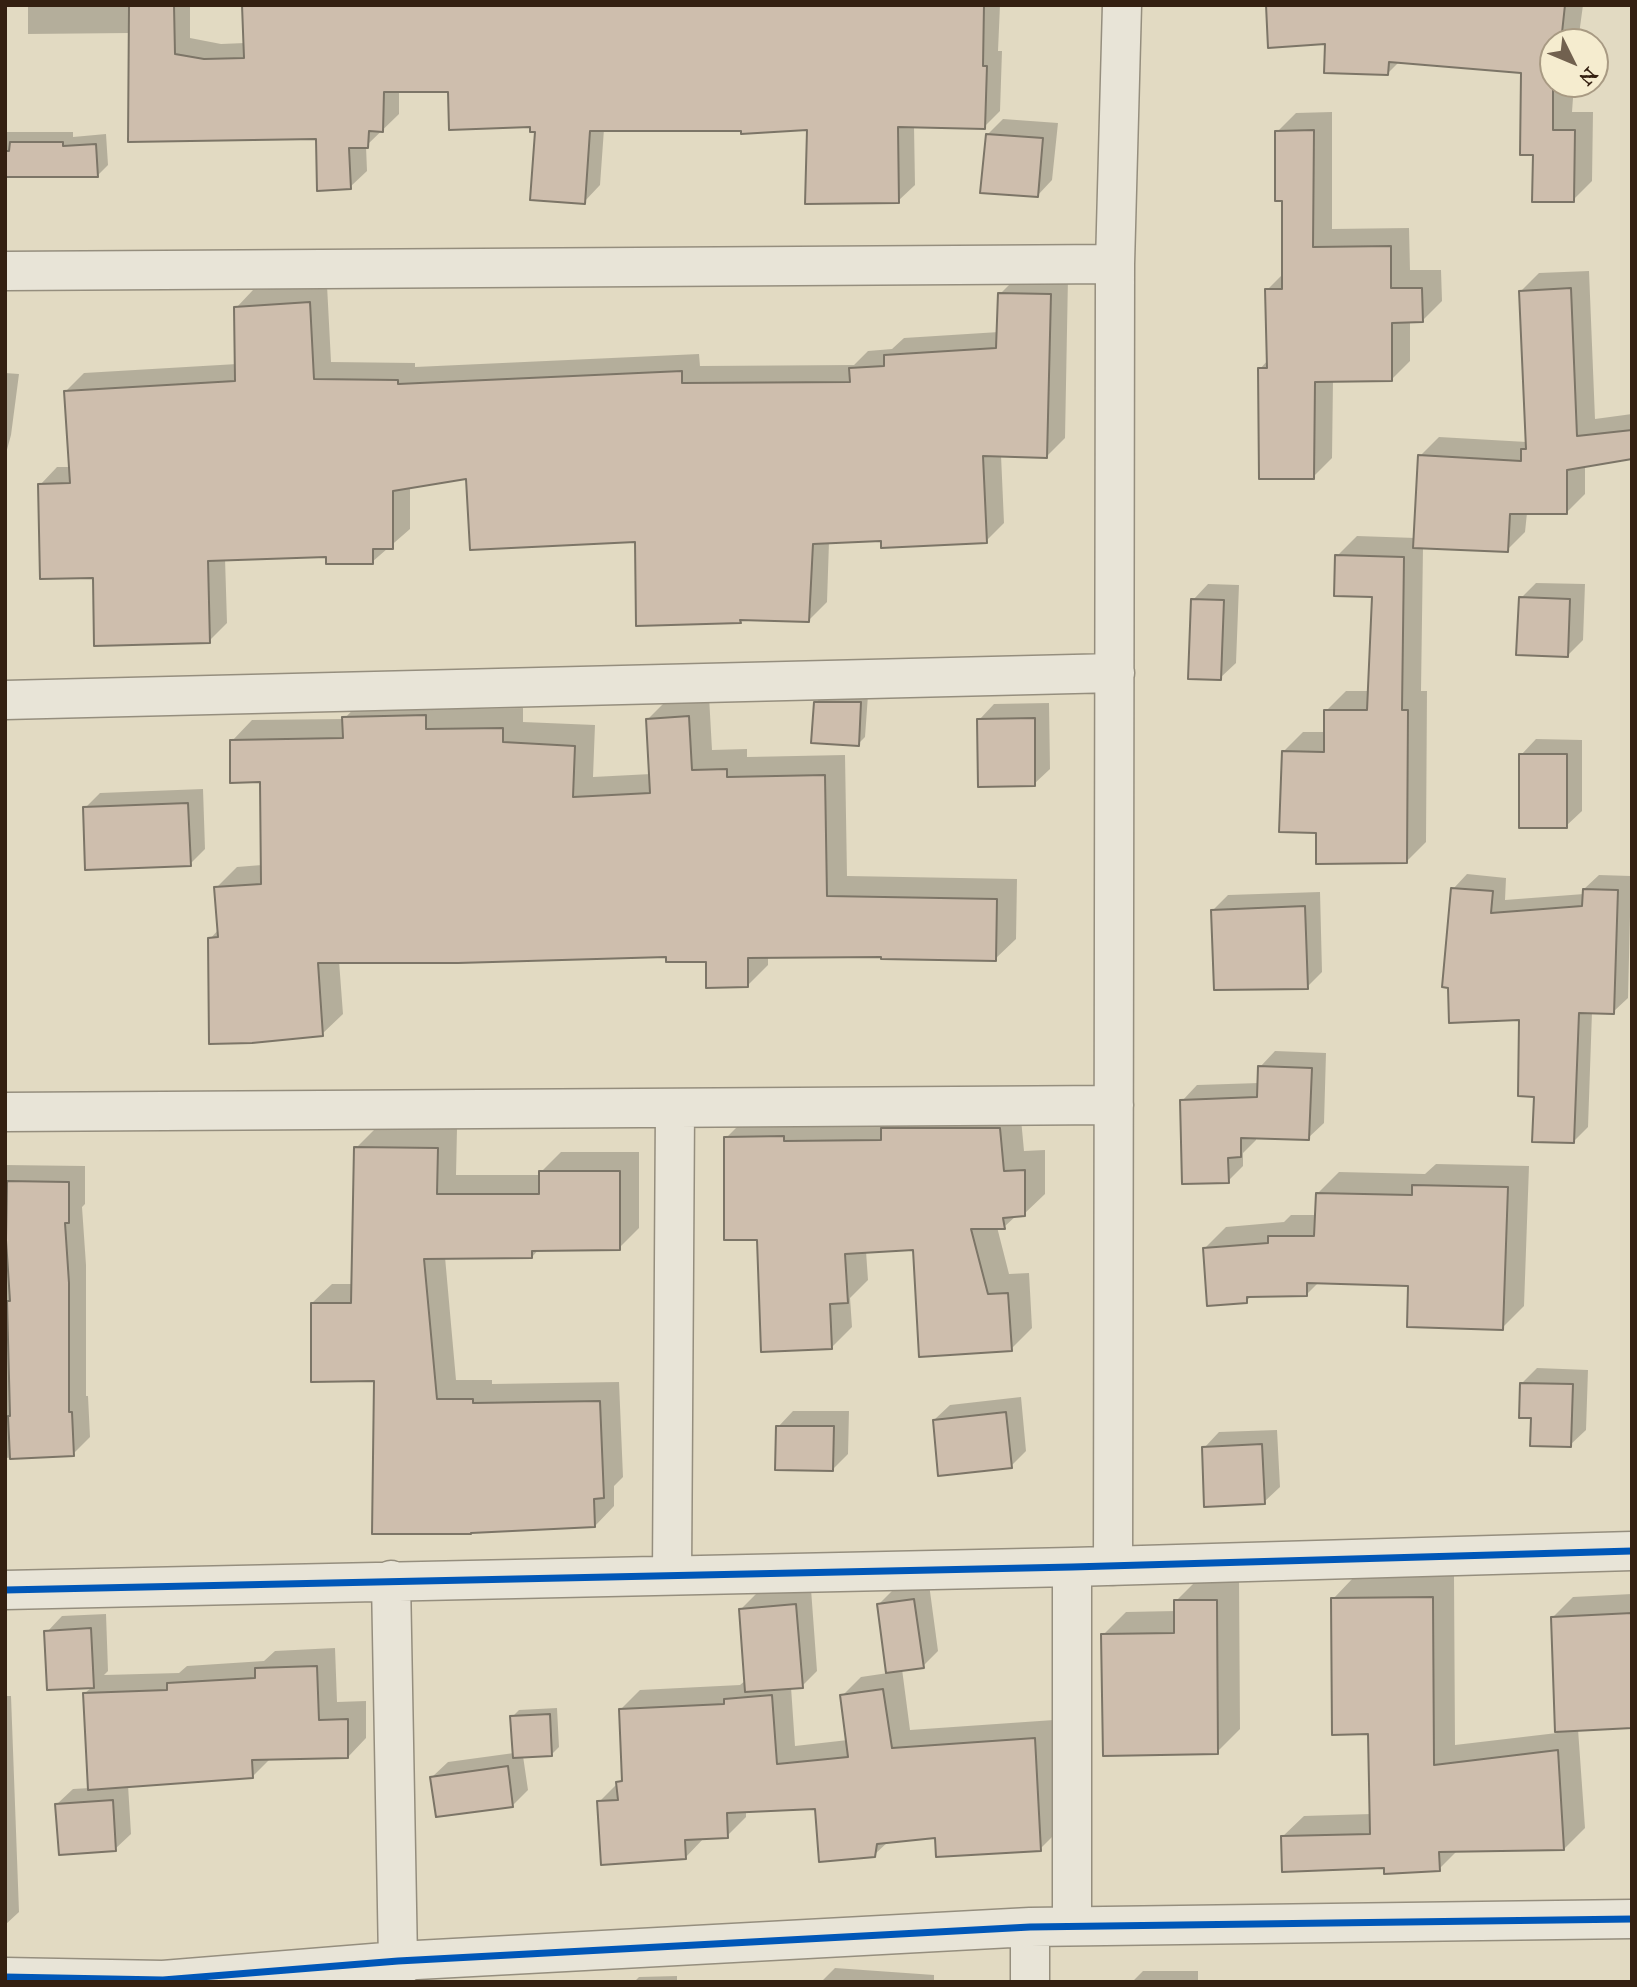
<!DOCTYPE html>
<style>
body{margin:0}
#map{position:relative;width:1637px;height:1987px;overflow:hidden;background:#e2dac2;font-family:"IM FELL Great Primer",serif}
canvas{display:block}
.frame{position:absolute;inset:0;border:7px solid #342011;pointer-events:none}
.north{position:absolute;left:1539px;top:28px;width:70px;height:70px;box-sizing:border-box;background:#f5eccf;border:2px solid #a89a83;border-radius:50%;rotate:133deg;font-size:19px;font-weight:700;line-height:28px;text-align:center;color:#342011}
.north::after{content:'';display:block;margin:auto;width:24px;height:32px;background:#71614f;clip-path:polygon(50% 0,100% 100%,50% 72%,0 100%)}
</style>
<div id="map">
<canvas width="1637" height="1987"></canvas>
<div class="frame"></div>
<div class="north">N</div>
</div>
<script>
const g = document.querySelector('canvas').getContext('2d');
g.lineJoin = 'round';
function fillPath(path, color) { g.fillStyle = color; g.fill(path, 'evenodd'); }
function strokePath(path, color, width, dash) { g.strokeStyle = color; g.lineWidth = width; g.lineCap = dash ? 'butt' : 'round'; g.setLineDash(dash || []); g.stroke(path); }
fillPath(new Path2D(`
 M 28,5 L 190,5 L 190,38 L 221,44 L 245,43 L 243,5 L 1000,5 L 998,51 L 1002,51 L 1000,111 L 984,127 L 914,126 L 915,185 L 898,201 L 808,128 L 604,129 L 600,185 L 584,202 L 531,125 L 450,90 L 399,90 L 399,114 L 366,146 L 367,171 L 350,187 L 318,138 L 130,33 L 28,34 Z
 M 1268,5 L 1583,5 L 1578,42 L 1553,42 L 1553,84 L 1574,84 L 1572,112 L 1593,112 L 1592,181 L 1573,200 L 1535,153 L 1523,71 L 1400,61 L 1388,73 L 1327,42 Z
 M 1332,112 L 1332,229 L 1409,228 L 1410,270 L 1441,270 L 1442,301 L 1423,320 L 1410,320 L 1410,361 L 1391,380 L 1333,380 L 1332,458 L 1313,477 L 1260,369 L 1268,360 L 1267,290 L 1284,273 L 1284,199 L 1277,132 L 1296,113 Z
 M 1003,119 L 1058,123 L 1052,180 L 1037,196 L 987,135 Z
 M 5,129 L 7,129 L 7,132 L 73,132 L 73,137 L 106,134 L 108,165 L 98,175 L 5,175 Z
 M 1589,271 L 1595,419 L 1632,414 L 1632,457 L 1585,465 L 1585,494 L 1566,513 L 1527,513 L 1525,532 L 1507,550 L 1423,547 L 1421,691 L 1427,691 L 1426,842 L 1406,862 L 1318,831 L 1283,752 L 1303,732 L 1326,732 L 1326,711 L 1346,691 L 1369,691 L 1373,595 L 1337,556 L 1357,536 L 1416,538 L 1420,456 L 1439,437 L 1527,442 L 1521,291 L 1539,273 Z
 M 1018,276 L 1068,277 L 1065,438 L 1047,456 L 1001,455 L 1004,523 L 986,541 L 883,539 L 829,542 L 827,602 L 809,620 L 743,618 L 740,621 L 636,540 L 468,477 L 410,487 L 410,529 L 372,562 L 328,556 L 225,558 L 227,623 L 209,641 L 95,576 L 40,485 L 57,467 L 70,467 L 66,391 L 84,373 L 237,364 L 236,308 L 253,290 L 327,285 L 331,362 L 415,363 L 415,367 L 699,354 L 700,366 L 854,365 L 868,351 L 892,349 L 904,338 L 999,332 L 1000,294 Z
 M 5,373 L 19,374 L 11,435 L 5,457 Z
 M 1536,583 L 1585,584 L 1583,640 L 1568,655 L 1521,598 Z
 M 1208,584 L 1239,585 L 1236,663 L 1220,678 L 1193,600 Z
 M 446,695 L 446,709 L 523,708 L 523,722 L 595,725 L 593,777 L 651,774 L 647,720 L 668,699 L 709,696 L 712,750 L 747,749 L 747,757 L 845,755 L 847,876 L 1017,879 L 1016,939 L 995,959 L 883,955 L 768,956 L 768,965 L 747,986 L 708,960 L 667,955 L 339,961 L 343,1014 L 322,1034 L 210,939 L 219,929 L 216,888 L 237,867 L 262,865 L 262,781 L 232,741 L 252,720 L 344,719 L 365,697 Z
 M 868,695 L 865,737 L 858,744 L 815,703 L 823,696 Z
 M 1049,703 L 1050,769 L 1034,784 L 979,720 L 994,704 Z
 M 1536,739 L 1582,740 L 1582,811 L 1566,826 L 1521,755 Z
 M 203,789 L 205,849 L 190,864 L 85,808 L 100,793 Z
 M 1467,874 L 1506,878 L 1505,900 L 1584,894 L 1584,889 L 1599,875 L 1631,876 L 1628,998 L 1613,1012 L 1592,1012 L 1588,1127 L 1574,1141 L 1536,1095 L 1521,1018 L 1453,889 Z
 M 1320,892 L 1322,972 L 1307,987 L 1213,910 L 1228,895 Z
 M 1275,1051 L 1326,1053 L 1324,1123 L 1308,1138 L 1256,1137 L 1256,1140 L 1243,1153 L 1243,1166 L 1228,1181 L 1182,1101 L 1197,1085 L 1259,1083 L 1260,1067 Z
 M 1020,1108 L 1024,1151 L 1045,1150 L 1045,1194 L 1024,1214 L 1017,1215 L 1004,1227 L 997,1227 L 1009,1274 L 1029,1273 L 1032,1328 L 1011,1349 L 914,1248 L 866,1251 L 868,1280 L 850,1298 L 852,1327 L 831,1348 L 758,1238 L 726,1138 L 747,1117 Z
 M 376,1128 L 457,1129 L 456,1175 L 541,1175 L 541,1172 L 561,1152 L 639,1152 L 639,1228 L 619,1248 L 539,1249 L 532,1257 L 445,1257 L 456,1380 L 492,1380 L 492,1384 L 619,1382 L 623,1477 L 614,1486 L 614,1506 L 595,1526 L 376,1379 L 312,1303 L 332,1284 L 353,1284 L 356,1148 Z
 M 1436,1164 L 1529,1166 L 1524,1306 L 1502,1328 L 1410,1285 L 1319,1282 L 1307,1294 L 1253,1295 L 1246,1301 L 1204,1249 L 1226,1227 L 1284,1222 L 1291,1215 L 1317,1215 L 1317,1194 L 1339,1172 L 1425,1174 Z
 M 5,1165 L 85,1166 L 85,1204 L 82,1207 L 86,1265 L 86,1396 L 88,1396 L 90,1437 L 73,1454 L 5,1458 Z
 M 1537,1368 L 1588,1370 L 1586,1430 L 1570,1445 L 1522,1383 Z
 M 1021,1397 L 1026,1451 L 1011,1466 L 934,1420 L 950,1405 Z
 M 793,1411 L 849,1411 L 848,1454 L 833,1469 L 778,1427 Z
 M 1277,1430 L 1280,1487 L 1264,1502 L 1204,1448 L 1219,1432 Z
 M 1454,1576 L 1455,1745 L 1557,1733 L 1553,1617 L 1573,1597 L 1632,1594 L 1632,1726 L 1578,1729 L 1585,1828 L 1564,1849 L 1458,1850 L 1439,1869 L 1385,1866 L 1282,1837 L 1304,1816 L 1371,1814 L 1370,1732 L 1333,1599 L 1354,1577 Z
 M 1199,1578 L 1239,1578 L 1240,1729 L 1217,1752 L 1103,1635 L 1126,1612 L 1176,1611 L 1176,1601 Z
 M 929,1584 L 938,1651 L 923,1666 L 902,1669 L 910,1730 L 1054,1720 L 1059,1830 L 1040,1849 L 936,1836 L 889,1841 L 874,1855 L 816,1807 L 746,1810 L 746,1817 L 727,1836 L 704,1838 L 685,1858 L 599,1802 L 624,1777 L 621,1709 L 640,1690 L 740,1685 L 746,1680 L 741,1609 L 756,1594 L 811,1589 L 817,1671 L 802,1686 L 791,1687 L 795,1746 L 848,1740 L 842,1696 L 861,1677 L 888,1673 L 878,1605 L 894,1589 Z
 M 106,1614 L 108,1671 L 104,1675 L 179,1673 L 187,1666 L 264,1661 L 275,1651 L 335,1648 L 337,1702 L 366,1701 L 366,1738 L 348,1757 L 271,1758 L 252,1777 L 128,1785 L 131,1834 L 115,1849 L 57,1804 L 73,1789 L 90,1788 L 85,1693 L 92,1687 L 47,1632 L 62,1616 Z
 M 5,1696 L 11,1696 L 19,1912 L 5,1925 Z
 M 557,1708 L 559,1747 L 551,1755 L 523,1756 L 528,1790 L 512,1806 L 432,1777 L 448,1762 L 514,1753 L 512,1717 L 519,1710 Z
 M 835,1968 L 934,1975 L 934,1982 L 821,1982 Z
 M 1143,1971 L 1198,1971 L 1198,1982 L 1132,1982 Z
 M 677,1976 L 677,1982 L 634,1982 L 639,1977 Z`), '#0003');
const building = new Path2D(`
 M 129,5 L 174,5 L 175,54 L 204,59 L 244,58 L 242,5 L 984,5 L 983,66 L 987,66 L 985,129 L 898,127 L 899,203 L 805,204 L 807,130 L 741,134 L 741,131 L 590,131 L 585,204 L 530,200 L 535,132 L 530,132 L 530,127 L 449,130 L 448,92 L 384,92 L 383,132 L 369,131 L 368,148 L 349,148 L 351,189 L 317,191 L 316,139 L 128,142 Z
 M 1266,5 L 1565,5 L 1561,42 L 1553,42 L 1553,130 L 1575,130 L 1574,202 L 1532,202 L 1533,155 L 1520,155 L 1521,73 L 1389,62 L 1388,75 L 1324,73 L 1325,44 L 1268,48 Z
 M 1314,130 L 1313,247 L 1391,246 L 1391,288 L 1422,288 L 1423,322 L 1392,323 L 1392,381 L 1315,382 L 1314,479 L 1259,479 L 1258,368 L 1267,368 L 1265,289 L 1282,289 L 1282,201 L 1275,201 L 1275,131 Z
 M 986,134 L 1043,138 L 1038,197 L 980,193 Z
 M 10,142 L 63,142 L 63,146 L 96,144 L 98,177 L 5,177 L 5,151 L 9,151 Z
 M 1571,288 L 1577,436 L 1632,430 L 1632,459 L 1567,470 L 1567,514 L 1510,514 L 1508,552 L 1413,548 L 1418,455 L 1521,461 L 1521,449 L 1526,449 L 1519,291 Z
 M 998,293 L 1051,294 L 1047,458 L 983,456 L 987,543 L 881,548 L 881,541 L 813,544 L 809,622 L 740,620 L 741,623 L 636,626 L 635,542 L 470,550 L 466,479 L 393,491 L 393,549 L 373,549 L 373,564 L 326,564 L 326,557 L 208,561 L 210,643 L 94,646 L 93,578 L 40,579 L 38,484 L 70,483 L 64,391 L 235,381 L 234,307 L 310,302 L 314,379 L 398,380 L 398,384 L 682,371 L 682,383 L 850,382 L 849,368 L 884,366 L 884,355 L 996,348 Z
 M 1335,555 L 1404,557 L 1402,710 L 1408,710 L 1407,863 L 1316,864 L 1316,833 L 1279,832 L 1282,751 L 1324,752 L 1324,710 L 1367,710 L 1372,597 L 1334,596 Z
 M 1519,597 L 1570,599 L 1568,657 L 1516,655 Z
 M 1191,599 L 1224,600 L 1221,680 L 1188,679 Z
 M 814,702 L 861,702 L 859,746 L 811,743 Z
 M 426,715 L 426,729 L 503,728 L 503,742 L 575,746 L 573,797 L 650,793 L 646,719 L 689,716 L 692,770 L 727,769 L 727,777 L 825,775 L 827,896 L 997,899 L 996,961 L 881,959 L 881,957 L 748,958 L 748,987 L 706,988 L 706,962 L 666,962 L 666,957 L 458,963 L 318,963 L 323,1036 L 252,1043 L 209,1044 L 208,938 L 218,937 L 214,887 L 261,884 L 260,782 L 230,783 L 230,740 L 343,738 L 342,717 Z
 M 1035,718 L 1035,786 L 978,787 L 977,719 Z
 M 1519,754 L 1567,754 L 1567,828 L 1519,828 Z
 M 188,803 L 191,866 L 85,870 L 83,807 Z
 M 1451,888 L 1493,891 L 1491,913 L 1582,906 L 1583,889 L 1618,890 L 1614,1014 L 1579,1013 L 1574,1143 L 1532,1142 L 1534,1097 L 1518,1096 L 1519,1020 L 1449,1023 L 1448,988 L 1442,987 Z
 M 1305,906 L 1308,989 L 1214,990 L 1211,910 Z
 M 1258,1066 L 1312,1068 L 1309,1140 L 1241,1138 L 1241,1157 L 1228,1158 L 1229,1183 L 1182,1184 L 1180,1100 L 1257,1097 Z
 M 881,1128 L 1000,1128 L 1004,1171 L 1025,1170 L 1025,1216 L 1003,1218 L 1005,1229 L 971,1229 L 988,1294 L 1008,1293 L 1012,1351 L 919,1357 L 913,1250 L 845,1254 L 848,1303 L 830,1304 L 832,1349 L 761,1352 L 757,1240 L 724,1240 L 724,1137 L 784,1136 L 784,1141 L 881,1140 Z
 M 354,1147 L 438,1148 L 437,1194 L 539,1194 L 539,1171 L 620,1171 L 620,1250 L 532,1251 L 532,1258 L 424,1259 L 437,1399 L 473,1399 L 473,1403 L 600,1401 L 604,1498 L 594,1499 L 595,1527 L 471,1533 L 471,1534 L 372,1534 L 374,1381 L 311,1382 L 311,1303 L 351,1303 Z
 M 7,1181 L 69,1182 L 69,1223 L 65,1223 L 69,1283 L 69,1412 L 72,1412 L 74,1456 L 10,1459 L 8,1416 L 10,1416 L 7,1301 L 10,1301 L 6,1240 Z
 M 1412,1185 L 1508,1187 L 1503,1330 L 1407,1327 L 1408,1286 L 1307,1283 L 1307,1296 L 1247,1297 L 1247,1303 L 1207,1306 L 1203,1248 L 1268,1243 L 1268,1236 L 1314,1236 L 1316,1193 L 1412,1195 Z
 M 1520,1383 L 1573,1384 L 1571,1447 L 1530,1446 L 1531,1418 L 1519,1418 Z
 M 1006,1412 L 1012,1468 L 938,1476 L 933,1420 Z
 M 776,1426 L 834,1426 L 833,1471 L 775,1470 Z
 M 1262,1444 L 1265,1504 L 1204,1507 L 1202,1447 Z
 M 1433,1597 L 1434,1765 L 1558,1750 L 1564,1850 L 1439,1852 L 1440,1871 L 1384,1874 L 1384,1868 L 1282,1872 L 1281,1836 L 1370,1834 L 1368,1734 L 1332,1735 L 1331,1598 Z
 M 914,1599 L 924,1668 L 886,1673 L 877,1604 Z
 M 1174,1600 L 1217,1600 L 1218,1754 L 1103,1756 L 1101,1634 L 1174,1633 Z
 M 796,1604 L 803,1688 L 745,1692 L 739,1609 Z
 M 1632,1613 L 1632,1728 L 1555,1732 L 1551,1617 Z
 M 91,1628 L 94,1688 L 47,1690 L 44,1631 Z
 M 317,1666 L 319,1720 L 348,1719 L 348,1758 L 252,1760 L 253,1778 L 88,1790 L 83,1693 L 167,1690 L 167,1683 L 255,1678 L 255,1668 Z
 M 883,1689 L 892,1748 L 1035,1738 L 1041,1851 L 936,1857 L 935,1838 L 877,1844 L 875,1857 L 819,1862 L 815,1809 L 727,1813 L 728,1838 L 685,1840 L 686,1859 L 601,1865 L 597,1801 L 618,1800 L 616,1782 L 622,1781 L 619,1709 L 724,1704 L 724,1699 L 772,1695 L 777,1764 L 848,1757 L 840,1695 Z
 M 550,1714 L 552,1756 L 513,1758 L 510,1716 Z
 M 508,1766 L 513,1807 L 436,1817 L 430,1777 Z
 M 113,1800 L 116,1851 L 59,1855 L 55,1804 Z`);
fillPath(building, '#cebead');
strokePath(building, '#7c7567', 2);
const minor = new Path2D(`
 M 5,271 L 1115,264
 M 5,700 L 1115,673
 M 5,1112 L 1114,1105
 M 1113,1566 L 1115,264 L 1122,5
 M 1072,1567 L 1072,1926
 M 672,1575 L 675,1108
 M 391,1580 L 398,1961 L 396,1982
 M 5,1590 L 1072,1567 L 1632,1551
 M 5,1977 L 163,1980 L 398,1961 L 1030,1927 L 1632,1919
 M 1030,1982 L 1030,1927`);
strokePath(minor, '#958e7e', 41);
strokePath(minor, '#e8e4d7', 38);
strokePath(new Path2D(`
 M 5,1590 L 1072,1567 L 1632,1551
 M 5,1977 L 163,1980 L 398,1961 L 1030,1927 L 1632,1919`), '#0057b8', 7);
</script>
